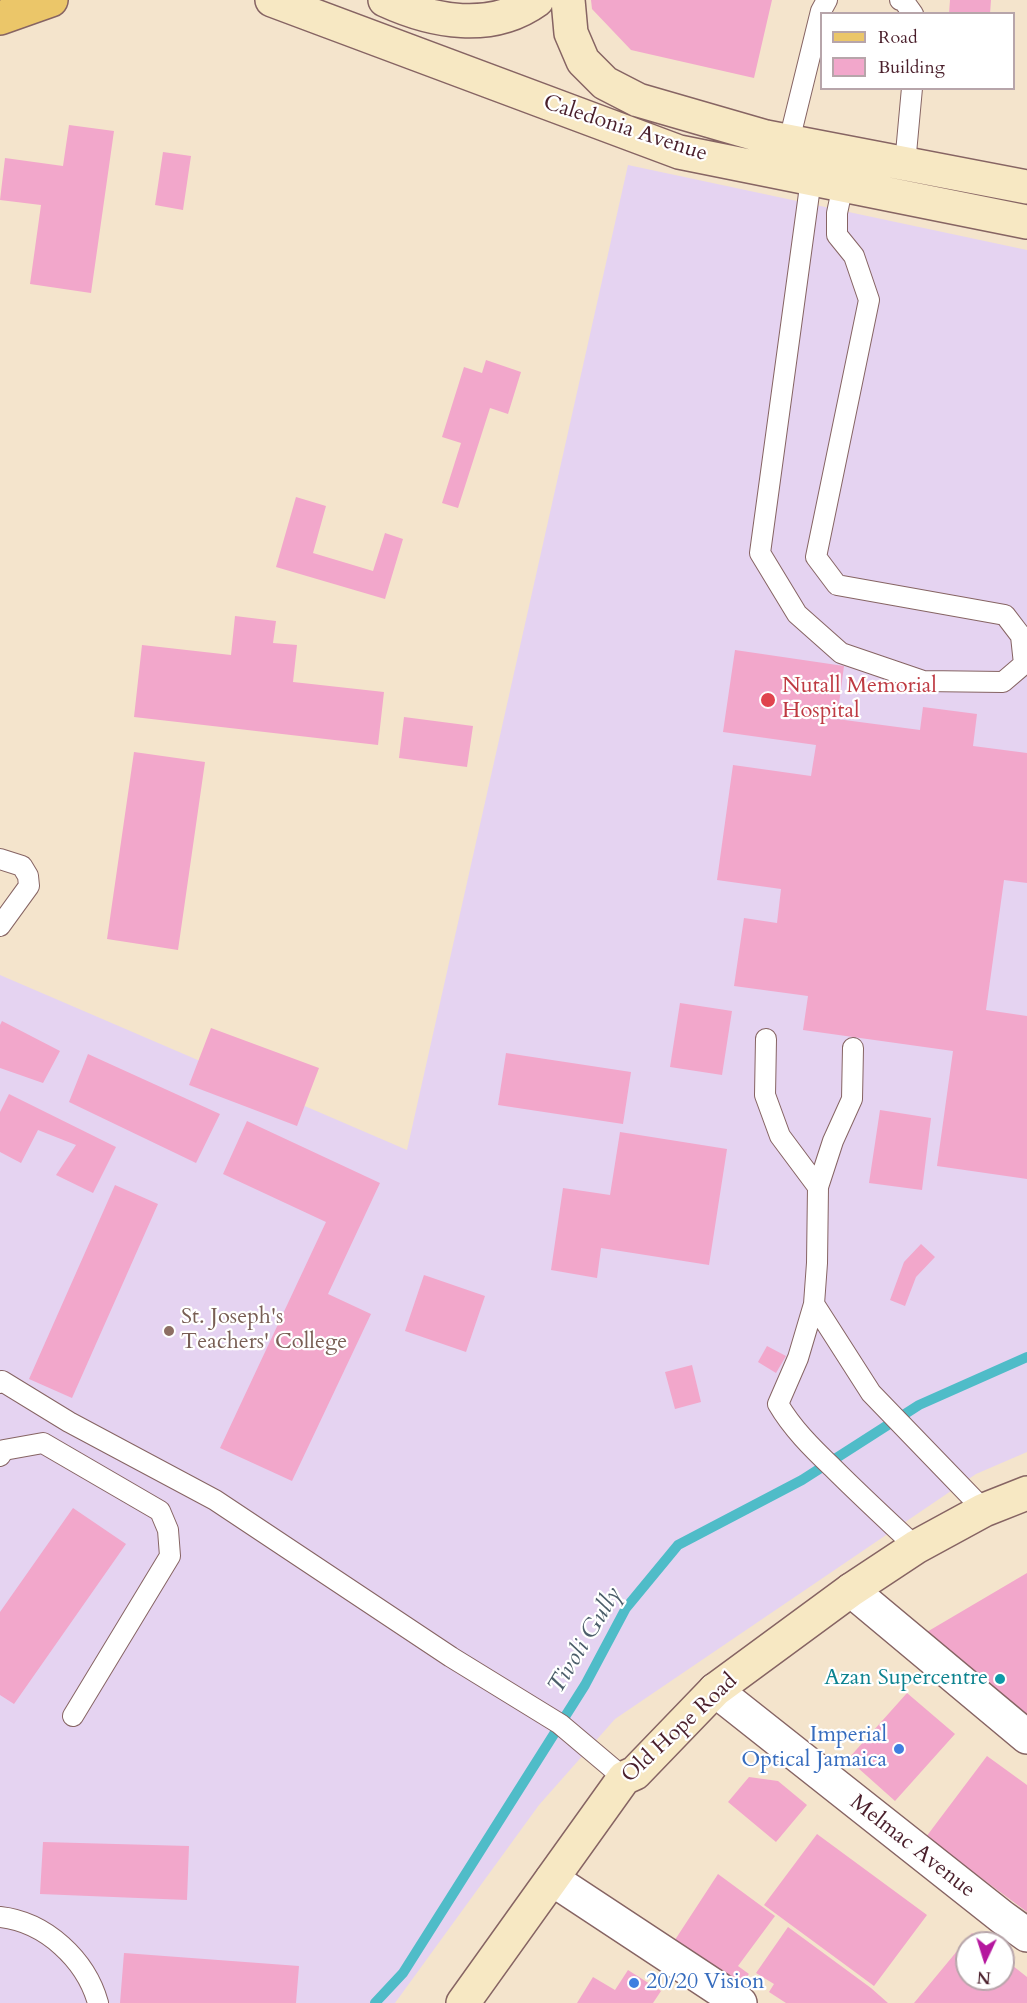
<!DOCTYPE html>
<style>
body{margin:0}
#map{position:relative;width:1027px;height:2003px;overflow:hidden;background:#f4e4cc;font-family:Cardo,serif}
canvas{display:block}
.legend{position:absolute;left:820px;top:12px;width:195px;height:78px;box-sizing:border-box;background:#fff;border:2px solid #b7a5aa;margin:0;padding:8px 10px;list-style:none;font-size:18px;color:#4a1f2b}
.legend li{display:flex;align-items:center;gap:12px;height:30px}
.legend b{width:30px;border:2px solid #b7a5aa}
.north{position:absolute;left:955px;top:1931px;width:60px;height:60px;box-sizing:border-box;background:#fff;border:2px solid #b7a5aa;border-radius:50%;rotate:184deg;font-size:16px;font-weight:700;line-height:24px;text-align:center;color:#4a1f2b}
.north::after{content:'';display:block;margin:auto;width:21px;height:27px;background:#b5179e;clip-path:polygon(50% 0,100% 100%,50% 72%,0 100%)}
</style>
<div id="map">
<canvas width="1027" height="2003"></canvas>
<ul class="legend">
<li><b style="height:8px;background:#ebc669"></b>Road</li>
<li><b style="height:16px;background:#f2a7cb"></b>Building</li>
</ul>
<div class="north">N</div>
</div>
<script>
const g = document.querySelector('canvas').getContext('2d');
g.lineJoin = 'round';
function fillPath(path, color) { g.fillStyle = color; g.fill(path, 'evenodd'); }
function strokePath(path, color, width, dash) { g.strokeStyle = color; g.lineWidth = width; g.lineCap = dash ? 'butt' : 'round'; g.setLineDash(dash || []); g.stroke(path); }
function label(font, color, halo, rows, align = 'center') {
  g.font = font + ' Cardo,serif'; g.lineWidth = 4.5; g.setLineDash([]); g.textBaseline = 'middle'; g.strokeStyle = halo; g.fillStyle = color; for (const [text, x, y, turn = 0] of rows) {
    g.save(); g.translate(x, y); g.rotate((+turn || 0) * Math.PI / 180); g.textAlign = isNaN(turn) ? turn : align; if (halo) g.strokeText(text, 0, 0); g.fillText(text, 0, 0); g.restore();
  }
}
fillPath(new Path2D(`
 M 628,165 L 1027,250 L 1027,1452 L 976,1474 L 615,1719 L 539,1805 L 395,2003 L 0,2003 L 0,975 L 407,1150 Z`), '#e5d3f1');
strokePath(new Path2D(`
 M 375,2003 L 403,1973 L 585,1685 L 626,1608 L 678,1545 L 802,1480 L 919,1405 L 1027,1357`), '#4fbcc8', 10);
fillPath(new Path2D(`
 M 591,0 L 772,0 L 754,78 L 631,50 L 592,9 Z
 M 950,0 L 991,0 L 990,14 L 949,14 Z
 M 69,125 L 114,131 L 91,293 L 30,284 L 41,205 L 0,200 L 5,158 L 63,166 Z
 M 163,152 L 191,156 L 183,210 L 155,205 Z
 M 486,360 L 521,372 L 508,414 L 490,408 L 458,508 L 442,503 L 461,443 L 442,437 L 464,367 L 482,373 Z
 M 296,497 L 326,506 L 313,553 L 373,571 L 385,533 L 403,539 L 385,599 L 276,567 Z
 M 235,616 L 276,621 L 273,643 L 297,645 L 293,682 L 384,692 L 378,745 L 134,717 L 142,645 L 231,655 Z
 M 735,650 L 844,666 L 837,719 L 920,730 L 923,707 L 977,714 L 973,746 L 1027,753 L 1027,883 L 1004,880 L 986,1010 L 1027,1016 L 1027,1179 L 937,1166 L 953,1051 L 803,1030 L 808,996 L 734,986 L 744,918 L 777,923 L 781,889 L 717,880 L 733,765 L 811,776 L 816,745 L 723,732 Z
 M 404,717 L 473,726 L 467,767 L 399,758 Z
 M 134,752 L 205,762 L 178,950 L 107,939 Z
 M 680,1003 L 732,1011 L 722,1075 L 670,1067 Z
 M 2,1021 L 60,1051 L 43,1083 L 0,1068 L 0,1025 Z
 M 211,1028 L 319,1068 L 297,1126 L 189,1085 Z
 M 506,1053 L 631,1072 L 623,1124 L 498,1105 Z
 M 88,1054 L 220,1114 L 196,1163 L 69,1102 Z
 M 9,1094 L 116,1147 L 93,1193 L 56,1175 L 76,1145 L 38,1130 L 21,1163 L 0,1152 L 0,1112 Z
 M 880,1110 L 931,1118 L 922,1190 L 869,1183 Z
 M 247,1121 L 380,1183 L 328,1294 L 371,1314 L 292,1481 L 220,1448 L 326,1222 L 223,1174 Z
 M 620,1132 L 727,1149 L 709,1265 L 601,1248 L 597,1278 L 551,1270 L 563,1188 L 610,1195 Z
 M 115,1185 L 158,1204 L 72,1398 L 29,1379 Z
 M 921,1244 L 935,1257 L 916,1277 L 905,1306 L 890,1300 L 904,1262 Z
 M 424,1275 L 485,1296 L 466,1352 L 405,1331 Z
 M 767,1346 L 786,1356 L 776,1373 L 758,1362 Z
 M 692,1365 L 701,1402 L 675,1409 L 665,1372 Z
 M 73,1508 L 126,1544 L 14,1704 L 0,1695 L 0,1612 Z
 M 1027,1573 L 1027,1722 L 920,1636 Z
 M 907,1693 L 955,1734 L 895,1801 L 848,1759 Z
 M 987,1756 L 1027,1785 L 1027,1912 L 926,1837 Z
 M 749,1777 L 778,1781 L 807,1805 L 776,1842 L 728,1802 Z
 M 817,1834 L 927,1915 L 874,1986 L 764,1905 Z
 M 43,1842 L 189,1846 L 187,1900 L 40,1894 Z
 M 718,1874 L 775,1916 L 738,1966 L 749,1974 L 732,1993 L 669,1949 Z
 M 788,1927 L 871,1988 L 888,2003 L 786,2003 L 769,1992 L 774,1984 L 756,1973 Z
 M 972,1933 L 985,1943 L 967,1943 L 967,1979 L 1003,1979 L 1003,1958 L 1027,1977 L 1027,2003 L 914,2003 Z
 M 124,1953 L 299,1966 L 296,2003 L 120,2003 Z
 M 628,1970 L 661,1991 L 653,2003 L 577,2003 L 593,1977 L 615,1990 Z`), '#f2a7cb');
const lane = new Path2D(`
 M 900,0 L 903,0 L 913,14
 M 789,141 L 821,11 L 827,0
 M 905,164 L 912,88
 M 811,179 L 760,553 L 797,614 L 841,653 L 923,681 L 1003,682 L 1024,664 L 1021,636 L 1005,615 L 837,585 L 816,557 L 869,300 L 854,256 L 837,235 L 837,213 L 843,185
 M 0,859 L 22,866 L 28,876 L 29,886 L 0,926
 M 766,1039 L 765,1095 L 780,1136 L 818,1187
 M 853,1048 L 852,1099 L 833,1141 L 818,1187 L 817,1263 L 814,1304 L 798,1358 L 778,1404 C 792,1428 812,1448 832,1467 C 859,1494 888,1521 916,1547
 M 814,1304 L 871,1393 L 984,1510
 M 0,1383 L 2,1381 L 69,1422 L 215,1500 L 451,1657 L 560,1724 L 624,1778
 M 0,1456 L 4,1450 L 43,1443 L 160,1511 L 168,1530 L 170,1556 L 73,1716
 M 0,1917 C 46,1922 86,1960 98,2003`);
const street = new Path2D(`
 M 851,1590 L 1027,1737
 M 715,1690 L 1002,1917 L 1027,1935
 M 552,1879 L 740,2003`);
const secondary = new Path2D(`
 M 272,0 L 679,152 L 1027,222
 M 385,0 C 433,22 491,33 537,0
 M 568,0 L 571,33 L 583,61 L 605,83 L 638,100 L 766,137 L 1027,187
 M 463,2003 L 624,1778 L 635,1773 L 715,1690 L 851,1590 L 916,1547 L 984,1510 L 1027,1493`);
const primary = new Path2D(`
 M 0,18 L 51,0`);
strokePath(lane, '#866463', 22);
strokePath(street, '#866463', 36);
strokePath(secondary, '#866463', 36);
strokePath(primary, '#866463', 36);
strokePath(lane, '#fff', 20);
strokePath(street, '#fff', 33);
strokePath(secondary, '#f7e8c3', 33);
strokePath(primary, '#ebc669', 33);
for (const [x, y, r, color] of [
 [768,700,8,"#e0444e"],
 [169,1331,6,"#8d6e63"],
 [1000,1679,6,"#0f9aa8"],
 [899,1749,6,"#3f7fe0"],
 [634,1983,6,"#3f7fe0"]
]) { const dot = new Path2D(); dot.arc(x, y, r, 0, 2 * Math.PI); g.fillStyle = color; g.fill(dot); strokePath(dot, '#fff', 2); }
label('22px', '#4a1f2b', '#fff', [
 ["Caledonia Avenue",625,129,18],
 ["Old Hope Road",680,1729,-43],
 ["Melmac Avenue",912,1847,38]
]);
label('22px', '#be3a42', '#fff', [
 ["Nutall Memorial",782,687],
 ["Hospital",782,712]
], 'left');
label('22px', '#785e54', '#fff', [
 ["St. Joseph's",181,1318],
 ["Teachers' College",181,1343]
], 'left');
label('22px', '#0d838f', '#fff', [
 ["Azan Supercentre",988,1679]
], 'right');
label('22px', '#366cbe', '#fff', [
 ["Imperial",887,1736],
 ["Optical Jamaica",887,1761],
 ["20/20 Vision",646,1983,"left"]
], 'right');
label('italic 24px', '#4c5e6a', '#fff', [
 ["Tivoli Gully",586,1641,-59]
]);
</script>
